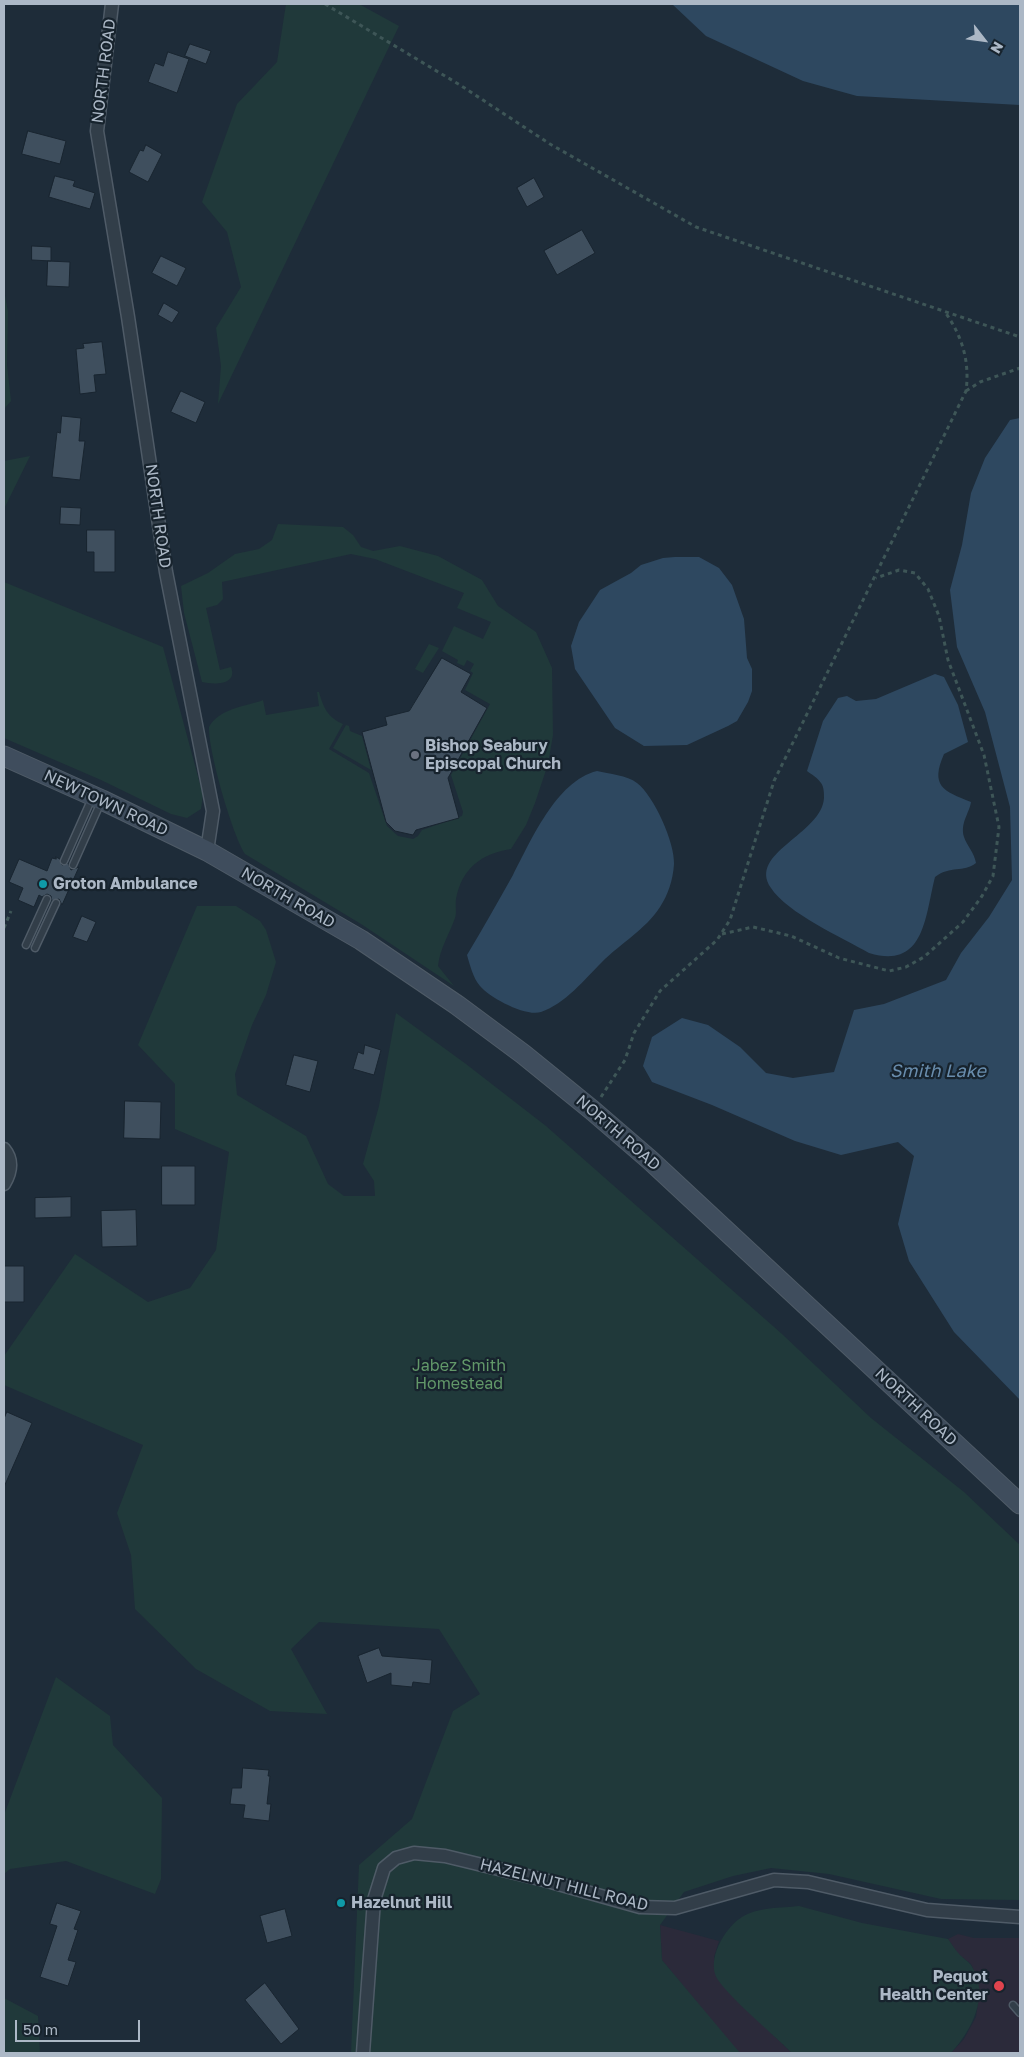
<!DOCTYPE html>
<style>
body{margin:0}
#map{position:relative;width:1024px;height:2057px;overflow:hidden;background:#1e2c39;font-family:"Golos Text",sans-serif}
canvas{display:block}
.frame{position:absolute;inset:0;border:5px solid #acb8c6;pointer-events:none}
.north{position:absolute;left:959px;top:15px;width:50px;height:50px;-webkit-text-stroke:4px #17232d;paint-order:stroke;rotate:120deg;font-size:14px;font-weight:700;line-height:20px;text-align:center;color:#acb8c6}
.north::after{content:'';display:block;margin:auto;width:18px;height:22px;background:#acb8c6;clip-path:polygon(50% 0,100% 100%,50% 72%,0 100%)}
.scale{position:absolute;left:15px;top:2020px;width:125px;height:22px;box-sizing:border-box;border:2px solid #acb8c6;border-top:0;padding-left:6px;font-size:15px;line-height:18px;white-space:nowrap;color:#acb8c6;-webkit-text-stroke:4px #17232d;paint-order:stroke}
</style>
<div id="map">
<canvas width="1024" height="2057"></canvas>
<div class="frame"></div>
<div class="north">N</div>
<div class="scale">50 m</div>
</div>
<script>
const g = document.querySelector('canvas').getContext('2d');
g.lineJoin = 'round';
function fillPath(path, color) { g.fillStyle = color; g.fill(path, 'evenodd'); }
function strokePath(path, color, width, dash) { g.strokeStyle = color; g.lineWidth = width; g.lineCap = dash ? 'butt' : 'round'; g.setLineDash(dash || []); g.stroke(path); }
function label(font, color, halo, rows, align = 'center') {
  g.font = font + ' "Golos Text",sans-serif'; g.lineWidth = 4.5; g.setLineDash([]); g.textBaseline = 'middle'; g.strokeStyle = halo; g.fillStyle = color; for (const [text, x, y, turn = 0] of rows) {
    g.save(); g.translate(x, y); g.rotate((+turn || 0) * Math.PI / 180); g.textAlign = isNaN(turn) ? turn : align; if (halo) g.strokeText(text, 0, 0); g.fillText(text, 0, 0); g.restore();
  }
}
fillPath(new Path2D(`
 M 660,1925 L 719,1941 L 714,1957 L 727,1990 L 792,2053 L 738,2053 L 662,1960 Z
 M 958,1934 L 974,1938 L 1020,1938 L 1020,2053 L 951,2053 L 964,2039 L 976,2017 L 979,1996 L 976,1976 L 971,1964 L 958,1954 L 948,1939 Z`), '#2b2a3a');
fillPath(new Path2D(`
 M 286,4 L 359,4 L 399,26 L 218,404 L 221,366 L 216,328 L 241,287 L 227,232 L 202,202 L 237,104 L 277,62 Z
 M 4,290 L 8,312 L 7,365 L 11,401 L 4,409 Z
 M 30,456 L 4,509 L 4,461 Z
 M 278,524 L 343,527 L 353,535 L 361,547 L 373,551 L 400,546 L 438,556 L 482,580 L 498,606 L 536,632 L 552,668 L 553,735 L 548,764 L 535,803 L 526,825 L 511,849 C 481,854 462,868 456,899 C 455,906 457,913 455,918 C 449,935 440,948 438,966 L 454,986 L 361,924 L 245,854 C 232,834 208,750 209,727 C 219,709 242,707 261,701 L 263,700 L 266,715 L 319,706 L 317,692 L 319,692 C 323,707 328,718 343,724 L 329,749 L 369,773 L 387,826 L 398,836 L 413,839 L 418,836 L 422,830 L 462,816 L 463,812 L 451,775 L 490,704 L 465,690 L 473,673 L 470,671 L 474,664 L 467,660 L 464,666 L 457,663 L 458,660 L 442,651 L 454,626 L 483,639 L 491,622 L 457,608 L 464,593 L 375,559 L 351,554 L 222,582 L 223,599 L 217,605 L 206,608 L 220,670 L 231,667 C 238,685 214,685 202,682 L 184,613 L 181,586 L 208,573 L 235,554 L 259,549 L 272,540 Z
 M 4,582 L 163,647 L 203,795 L 201,809 L 187,818 L 171,814 L 101,780 L 4,738 Z
 M 429,644 L 439,648 L 423,673 L 415,669 Z
 M 346,725 L 349,726 L 350,731 L 362,736 L 371,770 L 333,748 Z
 M 197,906 L 236,906 L 260,921 L 266,930 L 276,962 L 266,995 L 252,1025 L 235,1074 L 237,1095 L 306,1136 L 328,1184 L 344,1196 L 375,1196 L 374,1181 L 363,1164 L 379,1106 L 396,1013 L 466,1064 L 546,1126 L 782,1334 L 871,1418 L 964,1492 L 1020,1545 L 1020,1900 L 941,1899 L 829,1874 L 771,1868 L 733,1876 L 684,1892 L 660,1925 L 662,1960 L 740,2053 L 351,2053 L 359,1865 L 412,1819 L 453,1711 L 480,1694 L 439,1629 L 319,1622 L 291,1649 L 327,1714 L 270,1711 L 196,1669 L 135,1609 L 131,1555 L 117,1513 L 143,1445 L 4,1385 L 4,1356 L 75,1254 L 148,1302 L 190,1288 L 216,1250 L 229,1152 L 175,1129 L 175,1084 L 138,1045 Z
 M 56,1677 L 110,1716 L 113,1745 L 162,1798 L 161,1879 L 155,1894 L 66,1861 L 10,1869 L 4,1874 L 4,1815 Z
 M 799,1906 L 862,1923 L 948,1939 C 952,1944 955,1950 960,1955 C 963,1958 968,1961 971,1965 C 991,1995 971,2031 951,2053 L 792,2053 C 771,2032 735,2003 718,1980 C 705,1961 725,1927 742,1917 C 758,1907 781,1908 799,1906 Z
 M 4,1998 L 38,2016 L 40,2053 L 4,2053 Z`), '#20393a');
fillPath(new Path2D(`
 M 672,4 L 1020,4 L 1020,105 L 857,96 L 803,81 L 706,36 Z
 M 1020,418 L 1020,1400 L 954,1332 L 909,1261 L 898,1224 L 914,1156 L 898,1142 L 841,1155 L 795,1141 L 712,1105 L 652,1082 L 643,1066 L 652,1037 L 682,1018 L 708,1025 L 740,1047 L 766,1073 L 793,1078 L 834,1072 L 854,1010 L 884,1004 L 946,980 L 961,953 L 989,917 L 1012,880 L 1010,807 L 985,712 L 957,647 L 950,590 L 962,545 L 971,493 L 985,458 L 1010,420 Z
 M 675,557 L 699,557 L 719,568 L 732,585 L 744,619 L 747,658 L 752,669 L 752,691 L 748,702 L 737,721 L 728,726 L 687,745 L 644,746 L 615,728 L 575,669 L 571,646 L 579,622 L 600,590 L 631,573 L 641,565 L 663,558 Z
 M 935,674 L 944,677 L 958,705 L 968,742 L 944,754 C 930,786 943,791 971,802 C 969,814 960,823 964,837 C 967,846 974,852 976,863 C 963,873 951,865 935,877 C 925,916 925,970 869,953 C 843,938 787,913 771,888 C 747,853 822,834 824,798 C 824,793 824,787 821,783 C 818,778 811,774 807,771 L 823,721 L 838,698 L 847,696 L 856,701 L 876,699 Z
 M 597,771 C 609,774 627,775 637,783 C 654,796 675,843 674,864 C 673,880 668,895 660,907 C 645,930 621,943 602,962 C 585,979 565,1004 541,1012 C 526,1017 490,998 480,986 C 473,978 470,965 467,955 C 483,928 498,902 513,875 C 531,841 556,781 597,771 Z`), '#2e4860');
const building = new Path2D(`
 M 190,44 L 211,51 L 206,64 L 185,56 Z
 M 168,52 L 189,59 L 177,93 L 148,82 L 155,63 L 163,66 Z
 M 28,131 L 66,141 L 60,164 L 22,154 Z
 M 146,145 L 162,154 L 148,182 L 129,172 L 140,150 L 143,151 Z
 M 55,176 L 75,181 L 73,186 L 95,193 L 90,209 L 49,197 Z
 M 534,178 L 544,197 L 527,207 L 517,188 Z
 M 582,230 L 595,253 L 557,275 L 544,251 Z
 M 32,246 L 51,247 L 51,261 L 32,260 Z
 M 161,256 L 186,268 L 177,286 L 152,273 Z
 M 48,261 L 70,262 L 69,287 L 47,286 Z
 M 164,303 L 179,312 L 172,323 L 158,315 Z
 M 102,342 L 106,374 L 94,375 L 96,392 L 80,394 L 76,349 L 84,348 L 83,344 Z
 M 181,391 L 205,402 L 196,423 L 171,412 Z
 M 62,416 L 81,418 L 79,441 L 85,441 L 80,480 L 52,477 L 57,432 L 60,433 Z
 M 61,507 L 81,508 L 80,525 L 60,524 Z
 M 87,530 L 115,530 L 115,572 L 94,572 L 94,552 L 87,552 Z
 M 442,658 L 471,674 L 461,692 L 487,708 L 448,778 L 459,818 L 416,830 L 413,835 L 395,831 L 386,822 L 362,732 L 387,725 L 385,717 L 409,711 Z
 M 56,857 L 60,859 L 62,865 L 68,863 L 71,870 L 79,867 L 62,905 L 59,899 L 52,901 L 51,896 L 47,894 L 42,897 L 39,895 L 34,907 L 18,900 L 23,888 L 9,882 L 19,859 L 47,871 L 52,858 L 56,859 Z
 M 82,916 L 96,922 L 87,942 L 73,937 Z
 M 365,1045 L 381,1050 L 374,1075 L 353,1069 L 358,1052 L 363,1054 Z
 M 294,1055 L 318,1061 L 310,1092 L 286,1085 Z
 M 125,1101 L 161,1102 L 160,1139 L 124,1138 Z
 M 162,1166 L 195,1166 L 195,1205 L 162,1205 Z
 M 71,1197 L 71,1217 L 35,1218 L 35,1198 Z
 M 136,1210 L 137,1246 L 102,1247 L 101,1211 Z
 M 4,1266 L 24,1266 L 24,1302 L 4,1302 Z
 M 7,1412 L 32,1423 L 4,1487 L 4,1419 Z
 M 379,1648 L 382,1656 L 432,1660 L 430,1684 L 413,1682 L 412,1687 L 391,1685 L 391,1673 L 367,1683 L 358,1656 Z
 M 243,1768 L 269,1770 L 268,1776 L 270,1776 L 267,1804 L 271,1804 L 269,1821 L 243,1818 L 245,1805 L 230,1804 L 232,1788 L 241,1788 Z
 M 57,1903 L 81,1911 L 74,1929 L 78,1930 L 68,1960 L 76,1962 L 68,1986 L 40,1977 L 57,1926 L 50,1924 Z
 M 285,1909 L 292,1936 L 267,1943 L 260,1916 Z
 M 265,1983 L 299,2029 L 281,2044 L 245,2000 Z`);
fillPath(building, '#3f4f5e');
strokePath(building, '#192530', 1);
const service = new Path2D(`
 M 64,861 L 92,798
 M 73,865 L 101,802
 M 26,945 L 47,899
 M 35,948 L 56,903
 M 1013,2005 L 1020,2013`);
const minor = new Path2D(`
 M 112,4 L 97,131 L 128,317 L 166,572 L 213,811 L 207,851
 M 4,1149 C 13,1160 11,1172 4,1184
 M 363,2053 L 374,1900 L 384,1868 L 396,1858 L 414,1853 L 445,1856 L 544,1880 L 640,1907 L 675,1908 L 774,1880 L 808,1882 L 927,1910 L 1020,1917`);
const secondary = new Path2D(`
 M 4,756 L 102,800 L 207,851 L 361,940 L 457,1005 L 523,1054 L 592,1110 L 650,1160 L 1020,1504`);
strokePath(service, '#4f5b67', 9);
strokePath(minor, '#4f5b67', 15);
strokePath(secondary, '#4f5b67', 21);
strokePath(new Path2D(`
 M 325,4 L 460,85 L 550,144 L 696,227 L 1020,337
 M 966,391 L 980,382 L 1020,368
 M 4,928 L 11,911
 M 722,934 L 753,927 L 791,936 L 839,958 L 889,971 L 906,967 L 924,957 L 963,922 L 982,896 L 993,876 L 999,827 L 984,755 L 948,660 L 939,616 L 928,589 L 915,573 L 899,570 L 876,578
 M 601,1097 L 625,1060 L 634,1033 L 660,991 L 717,940 L 730,920 L 774,781 L 966,391 C 970,361 962,336 945,312`), '#3e5657', 3, [4, 4]);
strokePath(service, '#323e49', 6);
strokePath(minor, '#323e49', 12);
strokePath(secondary, '#3f4d5d', 19);
for (const [x, y, r, color] of [
 [415,755,5,"#6b7280"],
 [43,884,5,"#0f9aa8"],
 [341,1903,5,"#0f9aa8"],
 [999,1986,6,"#e0444e"]
]) { const dot = new Path2D(); dot.arc(x, y, r, 0, 2 * Math.PI); g.fillStyle = color; g.fill(dot); strokePath(dot, '#17232d', 2); }
label('16px', '#acb8c6', '#17232d', [
 ["NORTH ROAD",104,71,-83],
 ["NORTH ROAD",158,516,82],
 ["NEWTOWN ROAD",106,803,25],
 ["NORTH ROAD",288,898,30],
 ["NORTH ROAD",618,1133,41],
 ["NORTH ROAD",916,1407,43],
 ["HAZELNUT HILL ROAD",564,1885,14]
]);
label('bold 16px', '#acb8c6', '#17232d', [
 ["Bishop Seabury",425,746],
 ["Episcopal Church",425,764],
 ["Groton Ambulance",53,884],
 ["Hazelnut Hill",351,1903],
 ["Pequot",988,1977,"right"],
 ["Health Center",988,1995,"right"]
], 'left');
label('16px', '#629869', '#17232d', [
 ["Jabez Smith",459,1366],
 ["Homestead",459,1384]
]);
label('italic 18px', '#698dad', '#17232d', [
 ["Smith Lake",938,1071]
]);
</script>
